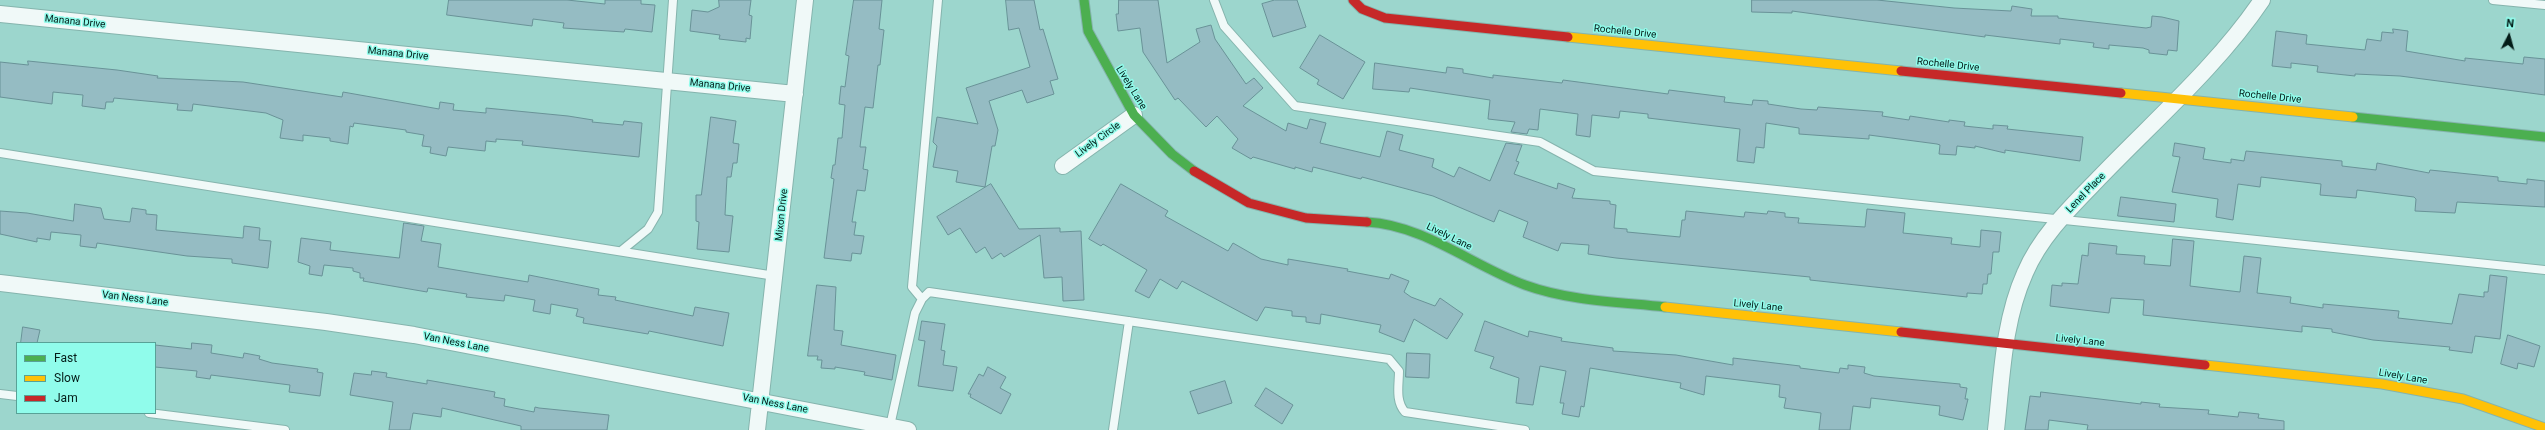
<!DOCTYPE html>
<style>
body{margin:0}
#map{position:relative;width:2545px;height:430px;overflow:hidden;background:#9cd6cd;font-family:Roboto,sans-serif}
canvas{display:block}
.legend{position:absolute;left:16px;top:342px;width:140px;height:72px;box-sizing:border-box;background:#90fceb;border:1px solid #58a297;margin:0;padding:5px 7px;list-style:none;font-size:12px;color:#041c18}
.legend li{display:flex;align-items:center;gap:8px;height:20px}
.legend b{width:20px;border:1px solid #58a297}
.north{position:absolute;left:2489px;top:16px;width:40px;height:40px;-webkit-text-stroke:3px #90fceb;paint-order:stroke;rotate:6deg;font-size:11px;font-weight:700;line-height:16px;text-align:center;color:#041c18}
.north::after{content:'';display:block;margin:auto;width:14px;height:18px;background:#041c18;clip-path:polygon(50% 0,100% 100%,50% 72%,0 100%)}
</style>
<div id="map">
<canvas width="2545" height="430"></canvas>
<ul class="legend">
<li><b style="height:5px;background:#4caf50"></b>Fast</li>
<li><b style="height:5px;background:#ffc107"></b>Slow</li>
<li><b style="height:5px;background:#c62828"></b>Jam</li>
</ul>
<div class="north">N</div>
</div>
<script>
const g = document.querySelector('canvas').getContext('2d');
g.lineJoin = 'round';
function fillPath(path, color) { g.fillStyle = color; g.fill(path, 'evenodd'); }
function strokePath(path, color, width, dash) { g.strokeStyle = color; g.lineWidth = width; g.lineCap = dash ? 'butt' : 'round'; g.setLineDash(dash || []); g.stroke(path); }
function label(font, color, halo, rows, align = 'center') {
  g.font = font + ' Roboto,sans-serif'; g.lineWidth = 3; g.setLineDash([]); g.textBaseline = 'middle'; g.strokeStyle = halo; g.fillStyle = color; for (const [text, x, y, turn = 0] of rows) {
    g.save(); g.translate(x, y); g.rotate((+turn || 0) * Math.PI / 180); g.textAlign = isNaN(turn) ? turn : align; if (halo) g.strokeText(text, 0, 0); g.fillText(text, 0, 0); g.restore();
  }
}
const building = new Path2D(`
 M 449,0 L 567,0 L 605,4 L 605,0 L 641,0 L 641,4 L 655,5 L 652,32 L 625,29 L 624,32 L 563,28 L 564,23 L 533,19 L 532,26 L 447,15 Z
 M 719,0 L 751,0 L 749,15 L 752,16 L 750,39 L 746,38 L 746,42 L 719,39 L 720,35 L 690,31 L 692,10 L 708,12 L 719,7 Z
 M 854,0 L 882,0 L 879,29 L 884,30 L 880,65 L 878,65 L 873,108 L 865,107 L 860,147 L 866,147 L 863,169 L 868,170 L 865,191 L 857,190 L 852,222 L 856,222 L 854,235 L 864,236 L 861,254 L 852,253 L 851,261 L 824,258 L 834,179 L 831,178 L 833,165 L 835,165 L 838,138 L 842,138 L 845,105 L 839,104 L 841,86 L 845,87 L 849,56 L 846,55 Z
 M 1006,0 L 1034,0 L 1040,30 L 1043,29 L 1058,79 L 1050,81 L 1054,94 L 1027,103 L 1022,90 L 989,101 L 998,130 L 995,146 L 992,146 L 985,187 L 956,182 L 958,171 L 933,167 L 937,146 L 933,142 L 937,117 L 978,124 L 966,88 L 1030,67 L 1019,28 L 1009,30 Z
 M 1119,0 L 1158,0 L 1167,63 L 1200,42 L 1196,29 L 1211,25 L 1215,39 L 1246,84 L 1254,78 L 1263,88 L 1243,106 L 1286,131 L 1288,123 L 1307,129 L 1310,119 L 1326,123 L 1320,143 L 1380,157 L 1387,131 L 1403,135 L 1399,150 L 1434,159 L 1432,167 L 1454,177 L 1459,167 L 1490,181 L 1506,143 L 1522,145 L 1516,161 L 1519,162 L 1514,174 L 1557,189 L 1558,183 L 1575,189 L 1572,198 L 1610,201 L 1610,204 L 1616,205 L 1614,228 L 1627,229 L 1627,232 L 1680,237 L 1682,220 L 1685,220 L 1686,211 L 1744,217 L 1745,212 L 1767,214 L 1768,211 L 1785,213 L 1785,217 L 1799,218 L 1798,223 L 1865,227 L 1867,209 L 1905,213 L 1903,233 L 1952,238 L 1951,244 L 1980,247 L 1981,230 L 2001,232 L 1999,252 L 1993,252 L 1991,274 L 1988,274 L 1987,284 L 1983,284 L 1982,294 L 1967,293 L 1967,297 L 1810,280 L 1810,277 L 1616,258 L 1588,254 L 1589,245 L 1561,243 L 1558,251 L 1523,237 L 1528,222 L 1499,210 L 1494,222 L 1433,196 L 1362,177 L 1361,179 L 1313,167 L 1312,172 L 1295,167 L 1295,169 L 1253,157 L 1251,159 L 1232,148 L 1238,139 L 1217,116 L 1206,127 L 1178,98 L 1175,100 L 1143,52 L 1140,28 L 1118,31 L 1116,14 L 1118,14 Z
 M 1275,0 L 1297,0 L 1306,27 L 1273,37 L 1262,4 Z
 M 1752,0 L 1877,0 L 1954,8 L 2011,11 L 2012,6 L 2032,9 L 2031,16 L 2058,16 L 2058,18 L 2146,28 L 2151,27 L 2152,16 L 2162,17 L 2179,21 L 2177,51 L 2168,50 L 2167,55 L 2149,53 L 2149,50 L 2143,48 L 2109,45 L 2109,49 L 2093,47 L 2094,43 L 2060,39 L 2060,44 L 1985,35 L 1985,37 L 1792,11 L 1792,13 L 1752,12 Z
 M 2393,29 L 2408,31 L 2406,51 L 2465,61 L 2465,58 L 2523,64 L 2524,57 L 2545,59 L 2545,95 L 2400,76 L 2355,74 L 2355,76 L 2317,72 L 2318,66 L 2291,63 L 2291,68 L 2272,66 L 2276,31 L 2307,35 L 2306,44 L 2365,50 L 2367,39 L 2381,41 L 2382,32 L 2393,33 Z
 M 1320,35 L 1365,62 L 1343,99 L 1317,84 L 1319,80 L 1300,68 Z
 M 28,61 L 117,70 L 158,76 L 157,78 L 243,82 L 342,97 L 343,92 L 439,109 L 440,102 L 454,104 L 453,110 L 486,113 L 486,108 L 568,116 L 593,120 L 592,122 L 623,125 L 624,121 L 642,123 L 639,157 L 522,145 L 523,141 L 496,139 L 496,142 L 486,141 L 485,151 L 448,147 L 446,156 L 430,153 L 431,147 L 422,146 L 424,135 L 406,132 L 406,130 L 354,123 L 353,127 L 350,126 L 348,144 L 330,141 L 330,138 L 303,135 L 303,141 L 280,138 L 283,120 L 266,113 L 193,104 L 192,111 L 177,110 L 178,104 L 114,98 L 113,102 L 106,102 L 105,109 L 82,106 L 83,95 L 53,92 L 52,104 L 0,97 L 0,62 L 28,65 Z
 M 1375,63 L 1446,73 L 1447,67 L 1463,69 L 1463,73 L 1493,78 L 1493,75 L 1562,83 L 1563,80 L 1668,94 L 1669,90 L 1725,97 L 1724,102 L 1752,105 L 1753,100 L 1768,101 L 1768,104 L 1801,109 L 1817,110 L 1818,107 L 1883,112 L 1882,116 L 1909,120 L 1910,116 L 1949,122 L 1949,120 L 1965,122 L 1964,126 L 1993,129 L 1993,125 L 2008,126 L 2007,129 L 2083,137 L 2080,161 L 2005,150 L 2005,153 L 1975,146 L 1975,148 L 1957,146 L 1956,155 L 1939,154 L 1940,145 L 1937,144 L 1869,135 L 1869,139 L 1799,134 L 1799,128 L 1766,123 L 1764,148 L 1756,147 L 1754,163 L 1737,161 L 1740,129 L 1648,118 L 1648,114 L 1620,111 L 1619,118 L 1592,115 L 1590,137 L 1576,135 L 1578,114 L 1540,109 L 1538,130 L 1529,129 L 1527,134 L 1511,132 L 1515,122 L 1488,119 L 1490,100 L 1410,88 L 1409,92 L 1373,89 Z
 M 711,117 L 736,121 L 733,143 L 739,144 L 737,163 L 733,163 L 731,177 L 727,177 L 725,215 L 733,216 L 729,252 L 697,249 L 699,222 L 696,221 L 696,195 L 701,195 Z
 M 2175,143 L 2205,148 L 2203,159 L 2231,163 L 2231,159 L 2244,161 L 2246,151 L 2342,161 L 2342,166 L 2376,170 L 2377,163 L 2429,173 L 2430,170 L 2498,177 L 2498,181 L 2527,184 L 2527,179 L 2545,181 L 2545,207 L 2457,202 L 2455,213 L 2415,211 L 2416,199 L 2414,197 L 2357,190 L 2356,198 L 2320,195 L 2321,184 L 2261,177 L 2260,187 L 2238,184 L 2233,220 L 2216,217 L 2218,199 L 2172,192 L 2180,157 L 2173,156 Z
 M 991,184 L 1019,229 L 1060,228 L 1060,232 L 1081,231 L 1084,300 L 1063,301 L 1062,277 L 1044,278 L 1040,235 L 1004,257 L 1001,253 L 992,259 L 985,247 L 976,253 L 960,228 L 948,235 L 937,217 Z
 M 1121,184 L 1168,211 L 1165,216 L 1228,251 L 1233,243 L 1261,259 L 1288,265 L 1288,259 L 1348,269 L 1347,271 L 1389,279 L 1391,274 L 1409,281 L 1404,292 L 1411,297 L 1435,306 L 1440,298 L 1463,314 L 1447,339 L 1414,319 L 1404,342 L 1379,332 L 1381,325 L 1321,314 L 1320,324 L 1306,322 L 1306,317 L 1292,316 L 1292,311 L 1265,307 L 1257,321 L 1182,281 L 1177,289 L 1160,279 L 1149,298 L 1135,291 L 1147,270 L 1103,244 L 1101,246 L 1089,239 Z
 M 2121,197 L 2176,204 L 2174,222 L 2118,216 Z
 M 75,204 L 101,208 L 104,219 L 130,222 L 132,208 L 146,210 L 146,214 L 157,215 L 156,230 L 243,238 L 244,226 L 260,228 L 259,240 L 271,241 L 268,268 L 232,263 L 232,259 L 187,256 L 97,243 L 96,248 L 80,246 L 81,235 L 51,232 L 50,240 L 37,238 L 37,242 L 0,234 L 0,211 L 27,213 L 73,221 Z
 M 404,223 L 424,226 L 421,241 L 441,244 L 438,267 L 528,282 L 529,275 L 599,289 L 598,295 L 616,297 L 615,300 L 693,316 L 695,307 L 729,313 L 723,346 L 649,331 L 648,334 L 583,323 L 584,318 L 576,316 L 578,309 L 551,304 L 550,314 L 533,311 L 535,300 L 505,295 L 504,301 L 466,297 L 467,294 L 428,288 L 427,292 L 363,281 L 364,278 L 360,278 L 360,273 L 353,271 L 353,268 L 324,265 L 322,276 L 309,274 L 310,266 L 298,262 L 301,238 L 331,242 L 330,250 L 399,258 Z
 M 2173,239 L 2194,241 L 2190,286 L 2240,292 L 2244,256 L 2261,258 L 2257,293 L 2291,297 L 2290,303 L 2323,308 L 2323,304 L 2399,311 L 2398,318 L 2452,324 L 2459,294 L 2484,297 L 2484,292 L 2488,292 L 2490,275 L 2507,277 L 2500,339 L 2475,336 L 2472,353 L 2449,350 L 2450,347 L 2373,340 L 2332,332 L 2332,329 L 2302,326 L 2302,332 L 2143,315 L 2144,300 L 2111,298 L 2109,313 L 2050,306 L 2052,285 L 2062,286 L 2062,283 L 2078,284 L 2082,255 L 2088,256 L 2089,243 L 2117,246 L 2116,254 L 2145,256 L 2144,264 L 2170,266 Z
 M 817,285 L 836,287 L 834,330 L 843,331 L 841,345 L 896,355 L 892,380 L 864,375 L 865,372 L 835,367 L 835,369 L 821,368 L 822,360 L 817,360 L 818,356 L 808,356 Z
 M 922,321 L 945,324 L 941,350 L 945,351 L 943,365 L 957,367 L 953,391 L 918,386 L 925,341 L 919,340 Z
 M 1485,321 L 1528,337 L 1529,331 L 1562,338 L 1561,341 L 1613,348 L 1613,351 L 1676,355 L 1733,365 L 1733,358 L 1800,366 L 1800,368 L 1839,373 L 1840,368 L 1848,369 L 1848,365 L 1865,367 L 1864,373 L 1874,376 L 1960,384 L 1960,387 L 1967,388 L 1965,399 L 1968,399 L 1963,420 L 1939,415 L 1940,406 L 1871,398 L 1870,408 L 1853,406 L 1850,430 L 1819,430 L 1821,413 L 1784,408 L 1786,398 L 1779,397 L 1780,385 L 1706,376 L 1704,395 L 1680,388 L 1681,383 L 1590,368 L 1584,407 L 1581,406 L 1579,417 L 1562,414 L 1564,403 L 1560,403 L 1566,371 L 1540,366 L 1533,405 L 1516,403 L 1519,378 L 1490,368 L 1494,357 L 1475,351 Z
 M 23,327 L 40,330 L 37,343 L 21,343 Z
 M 2508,335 L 2540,346 L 2534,367 L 2518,363 L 2517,369 L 2501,364 Z
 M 192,343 L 212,345 L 211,353 L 243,358 L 244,353 L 260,356 L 259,359 L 272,363 L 318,369 L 317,372 L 323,373 L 320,396 L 289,392 L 290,385 L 211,375 L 210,379 L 196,377 L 197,371 L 155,367 L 155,345 L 191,349 Z
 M 1407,353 L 1430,354 L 1429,378 L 1406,377 Z
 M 988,367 L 1006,377 L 1000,388 L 1011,394 L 1001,414 L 970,397 L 971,394 L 968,394 L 979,374 L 983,376 Z
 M 372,371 L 387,373 L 386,377 L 427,384 L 427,380 L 495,392 L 494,397 L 505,399 L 504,406 L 534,412 L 535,407 L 539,408 L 609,415 L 607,430 L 521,430 L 521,426 L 442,408 L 441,417 L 413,413 L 410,430 L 389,430 L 393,402 L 350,395 L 354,373 L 371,375 Z
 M 1225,381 L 1232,403 L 1198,414 L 1190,392 Z
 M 1266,388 L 1293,405 L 1282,424 L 1255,406 Z
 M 2041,392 L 2141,404 L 2141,402 L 2160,404 L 2159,407 L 2209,410 L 2208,414 L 2238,417 L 2239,412 L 2259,414 L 2258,418 L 2284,421 L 2284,430 L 2087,430 L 2088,425 L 2049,420 L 2048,430 L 2025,430 L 2030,396 L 2040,397 Z`);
fillPath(building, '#95bcc3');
strokePath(building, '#699297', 1);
const lane = new Path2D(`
 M 1214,0 L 1224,26 L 1295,106 L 1540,142 L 1594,171 L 2545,270
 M 2493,0 L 2545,5
 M 0,153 L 775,276
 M 621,251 L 648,229 L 658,212 L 673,0
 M 922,299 L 912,287 L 938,0
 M 0,394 L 17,396
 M 149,413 L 285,430
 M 890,426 L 915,313 L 922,299 L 929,292 L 1389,359 L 1399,371 C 1399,385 1395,401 1405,412 L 1525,430
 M 1113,430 L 1129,321`);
const street = new Path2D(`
 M 0,14 L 795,94
 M 1063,166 L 1134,115
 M 0,283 L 326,322 L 414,335 L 908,430
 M 757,430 L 805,0
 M 1996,430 C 2002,377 2003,322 2025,273 C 2041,235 2073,205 2101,176 C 2155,120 2219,64 2262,0`);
const fast = new Path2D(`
 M 1084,0 L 1088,31 L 1134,115 L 1172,154 L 1194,171
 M 2353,117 L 2545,137
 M 1367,222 C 1424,225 1473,266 1525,285 C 1569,301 1619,302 1665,307`);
const slow = new Path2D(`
 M 1568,37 L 1901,71
 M 2121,93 L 2353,117
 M 1665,307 L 1901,332
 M 2205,365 L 2382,384 L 2463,399 L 2545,428`);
const jam = new Path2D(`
 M 1353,0 L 1362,9 L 1385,18 L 1568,37
 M 1901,71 L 2121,93
 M 1194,171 L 1249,203 L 1306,218 L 1367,222
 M 1901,332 L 2205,365`);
strokePath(lane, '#85b4ad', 10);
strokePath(street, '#85b4ad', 18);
strokePath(fast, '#85b4ad', 11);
strokePath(slow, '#85b4ad', 11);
strokePath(jam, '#85b4ad', 11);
strokePath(lane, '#f0f9f8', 8);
strokePath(street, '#f0f9f8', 16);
strokePath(fast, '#4caf50', 9);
strokePath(slow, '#ffc107', 9);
strokePath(jam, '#c62828', 9);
label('10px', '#041c18', '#90fceb', [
 ["Manana Drive",75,22,6],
 ["Rochelle Drive",1625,32,6],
 ["Manana Drive",398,54,6],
 ["Rochelle Drive",1948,65,6],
 ["Manana Drive",720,86,6],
 ["Lively Lane",1131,88,58],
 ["Rochelle Drive",2270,97,6],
 ["Lively Circle",1098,140,-36],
 ["Lenel Place",2086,193,-46],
 ["Mixon Drive",782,215,-84],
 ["Lively Lane",1449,237,26],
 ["Van Ness Lane",135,299,7],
 ["Lively Lane",1758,306,6],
 ["Lively Lane",2080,341,6],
 ["Van Ness Lane",456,343,11],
 ["Lively Lane",2403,377,10],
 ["Van Ness Lane",775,404,11]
]);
</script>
